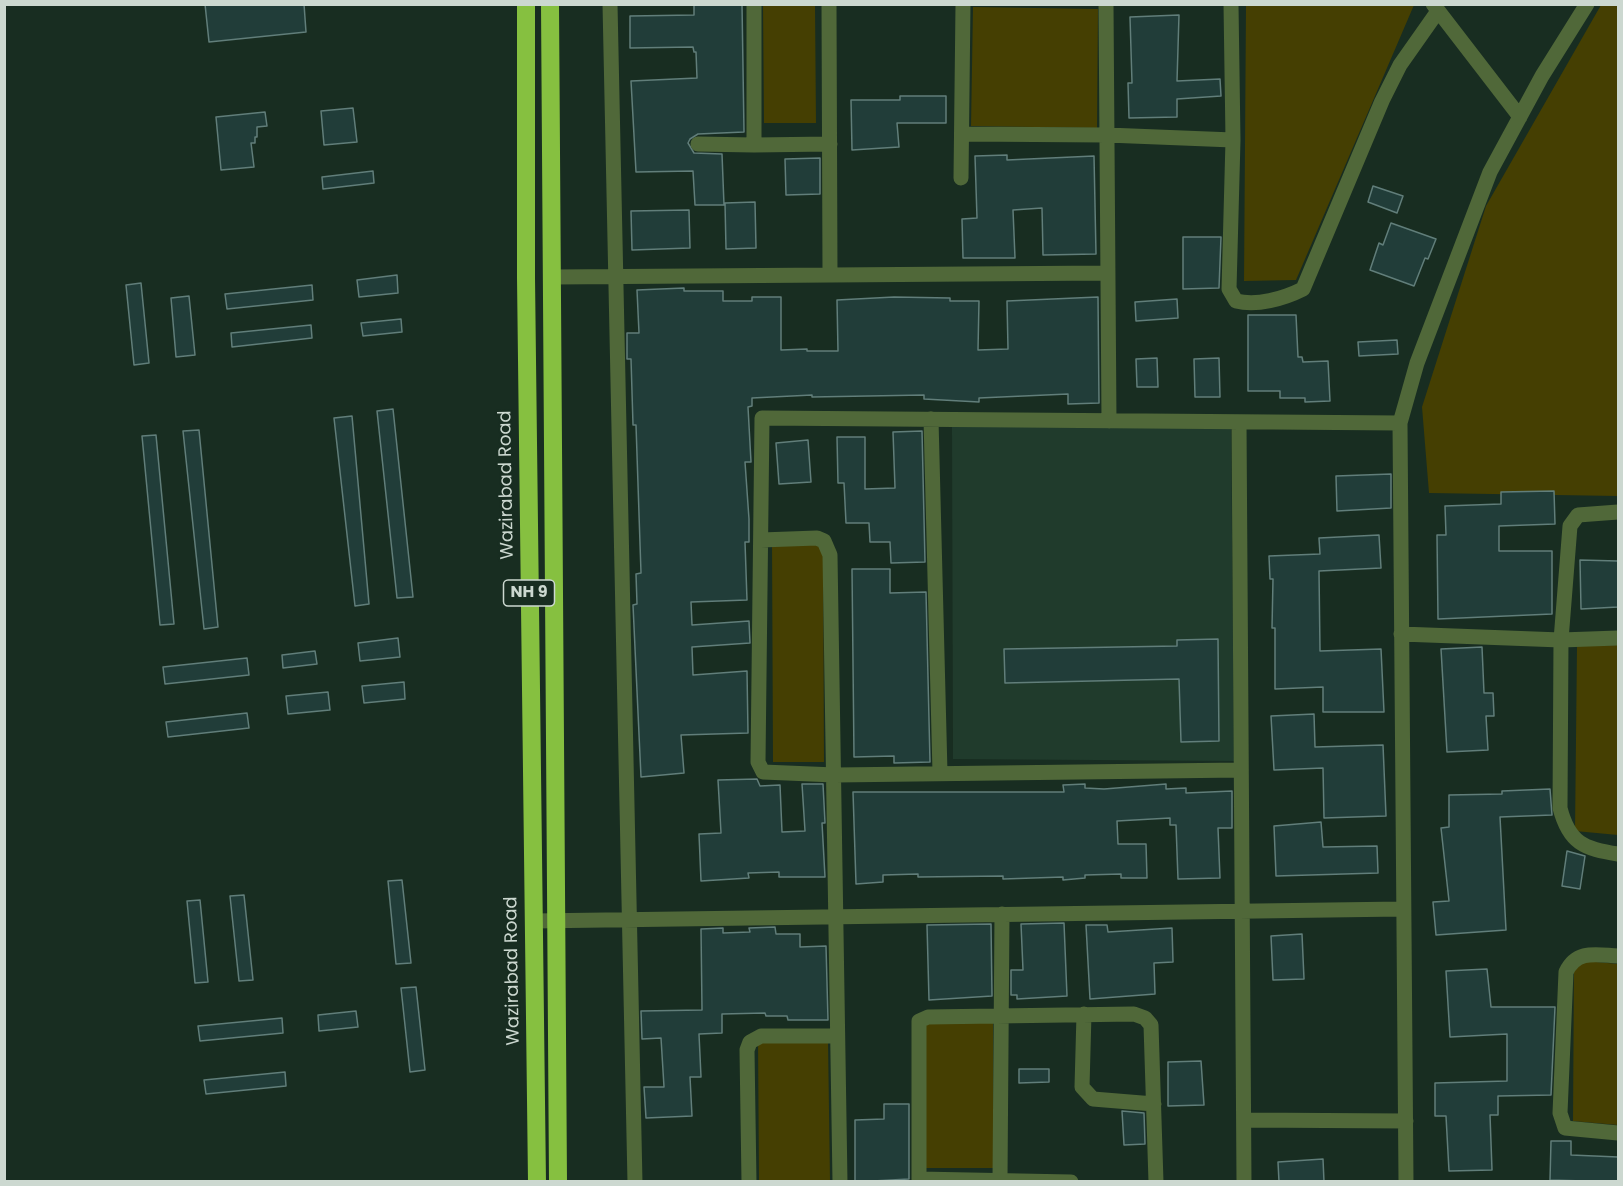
<!DOCTYPE html>
<style>
body{margin:0}
#map{position:relative;width:1623px;height:1186px;overflow:hidden;background:#182d21;font-family:Poppins,sans-serif}
canvas{display:block}
.frame{position:absolute;inset:0;border:6px solid #ccd8d0;pointer-events:none}
</style>
<div id="map">
<canvas width="1623" height="1186"></canvas>
<div class="frame"></div>
</div>
<script>
const g = document.querySelector('canvas').getContext('2d');
g.lineJoin = 'round';
function fillPath(path, color) { g.fillStyle = color; g.fill(path, 'evenodd'); }
function strokePath(path, color, width, dash) { g.strokeStyle = color; g.lineWidth = width; g.lineCap = dash ? 'butt' : 'round'; g.setLineDash(dash || []); g.stroke(path); }
function label(font, color, halo, rows, align = 'center') {
  g.font = font + ' Poppins,sans-serif'; g.lineWidth = 4.5; g.setLineDash([]); g.textBaseline = 'middle'; g.strokeStyle = halo; g.fillStyle = color; for (const [text, x, y, turn = 0] of rows) {
    g.save(); g.translate(x, y); g.rotate((+turn || 0) * Math.PI / 180); g.textAlign = isNaN(turn) ? turn : align; if (halo) g.strokeText(text, 0, 0); g.fillText(text, 0, 0); g.restore();
  }
}
fillPath(new Path2D(`
 M 952,425 L 1231,425 L 1234,761 L 953,759 Z`), '#203b2c');
fillPath(new Path2D(`
 M 763,5 L 815,5 L 816,123 L 764,123 Z
 M 1246,5 L 1414,5 L 1296,280 L 1244,281 Z
 M 1601,5 L 1618,5 L 1618,496 L 1429,493 L 1422,407 L 1486,206 Z
 M 973,7 L 1098,9 L 1097,128 L 971,126 Z
 M 772,542 L 823,542 L 824,762 L 773,762 Z
 M 1618,645 L 1618,835 L 1575,831 L 1577,646 Z
 M 1574,960 L 1618,964 L 1618,1125 L 1573,1121 Z
 M 926,1017 L 993,1017 L 993,1168 L 926,1168 Z
 M 758,1039 L 828,1039 L 830,1181 L 759,1181 Z`), '#453f02');
const building = new Path2D(`
 M 205,4 L 304,4 L 306,32 L 209,42 Z
 M 694,4 L 742,4 L 744,132 L 698,134 L 690,139 L 688,143 L 694,153 L 722,154 L 724,205 L 695,205 L 693,171 L 636,172 L 631,81 L 697,78 L 696,52 L 694,52 L 693,47 L 630,48 L 630,16 L 694,15 Z
 M 1179,15 L 1177,81 L 1220,79 L 1221,96 L 1177,99 L 1177,117 L 1129,118 L 1128,83 L 1132,83 L 1130,17 Z
 M 900,96 L 946,96 L 946,123 L 897,123 L 899,147 L 852,150 L 851,100 L 900,100 Z
 M 353,108 L 357,142 L 324,145 L 321,111 Z
 M 265,112 L 267,126 L 257,127 L 257,137 L 255,137 L 255,143 L 251,143 L 254,167 L 221,170 L 216,117 Z
 M 1007,155 L 1007,160 L 1094,156 L 1096,254 L 1043,255 L 1042,208 L 1013,210 L 1015,258 L 963,258 L 962,219 L 977,218 L 975,156 Z
 M 820,158 L 820,194 L 786,195 L 785,159 Z
 M 373,171 L 374,183 L 323,189 L 322,177 Z
 M 1373,186 L 1403,196 L 1397,213 L 1368,202 Z
 M 755,202 L 756,248 L 726,249 L 725,203 Z
 M 689,210 L 690,248 L 632,250 L 631,211 Z
 M 1391,223 L 1436,239 L 1428,259 L 1425,258 L 1414,286 L 1370,270 L 1379,243 L 1383,245 Z
 M 1183,237 L 1221,237 L 1219,288 L 1183,289 Z
 M 397,275 L 398,293 L 359,297 L 357,280 Z
 M 141,283 L 149,363 L 134,365 L 126,285 Z
 M 312,285 L 313,300 L 227,309 L 225,294 Z
 M 684,288 L 684,291 L 723,291 L 723,301 L 752,301 L 752,297 L 781,297 L 781,350 L 807,349 L 807,351 L 838,351 L 837,300 L 894,297 L 950,298 L 950,301 L 979,301 L 978,350 L 1008,349 L 1007,301 L 1098,297 L 1099,403 L 1068,404 L 1068,394 L 979,398 L 979,402 L 924,399 L 924,395 L 812,397 L 812,395 L 752,398 L 752,406 L 748,407 L 751,462 L 745,462 L 749,519 L 749,542 L 745,542 L 747,600 L 691,602 L 692,625 L 749,621 L 750,643 L 692,647 L 693,675 L 747,671 L 748,733 L 681,735 L 684,773 L 641,777 L 633,605 L 637,604 L 636,574 L 641,573 L 636,425 L 633,425 L 631,359 L 627,359 L 627,333 L 639,333 L 637,290 Z
 M 189,296 L 195,355 L 176,357 L 171,298 Z
 M 1177,299 L 1178,318 L 1136,321 L 1135,302 Z
 M 1248,315 L 1296,315 L 1298,357 L 1302,357 L 1303,362 L 1328,361 L 1330,401 L 1305,402 L 1305,398 L 1280,398 L 1280,391 L 1248,391 Z
 M 401,319 L 402,332 L 363,336 L 361,323 Z
 M 311,325 L 312,338 L 232,347 L 231,333 Z
 M 1397,340 L 1398,354 L 1359,356 L 1358,342 Z
 M 1157,358 L 1158,387 L 1137,387 L 1136,359 Z
 M 1219,358 L 1220,397 L 1195,397 L 1194,359 Z
 M 393,409 L 413,597 L 397,598 L 377,411 Z
 M 352,416 L 369,604 L 355,606 L 334,418 Z
 M 199,430 L 218,627 L 204,629 L 183,431 Z
 M 922,431 L 925,562 L 891,563 L 890,542 L 870,542 L 869,523 L 846,523 L 844,483 L 838,483 L 837,437 L 865,437 L 865,489 L 895,488 L 893,432 Z
 M 156,435 L 174,624 L 160,625 L 142,436 Z
 M 808,440 L 811,482 L 779,484 L 776,443 Z
 M 1391,474 L 1391,508 L 1337,511 L 1336,476 Z
 M 1554,491 L 1555,524 L 1499,526 L 1499,551 L 1552,551 L 1552,614 L 1438,619 L 1437,535 L 1446,535 L 1445,506 L 1501,504 L 1501,492 Z
 M 1379,535 L 1381,568 L 1319,571 L 1320,651 L 1381,649 L 1384,712 L 1323,712 L 1323,687 L 1275,689 L 1275,628 L 1272,628 L 1273,579 L 1270,579 L 1269,556 L 1320,554 L 1319,538 Z
 M 1580,560 L 1618,561 L 1618,607 L 1581,609 Z
 M 852,569 L 890,569 L 890,593 L 926,592 L 930,762 L 894,763 L 894,756 L 854,757 Z
 M 398,638 L 400,657 L 360,661 L 358,643 Z
 M 1218,639 L 1219,741 L 1181,742 L 1179,679 L 1005,683 L 1004,649 L 1177,646 L 1177,640 Z
 M 1482,647 L 1484,693 L 1493,693 L 1494,716 L 1486,716 L 1488,750 L 1447,752 L 1441,649 Z
 M 315,651 L 317,664 L 283,668 L 282,655 Z
 M 247,658 L 249,675 L 165,684 L 163,667 Z
 M 404,682 L 405,699 L 364,703 L 362,686 Z
 M 328,692 L 330,710 L 288,714 L 286,696 Z
 M 247,713 L 249,728 L 168,737 L 166,722 Z
 M 1314,714 L 1315,747 L 1383,745 L 1386,816 L 1324,818 L 1323,768 L 1274,770 L 1271,716 Z
 M 757,779 L 760,786 L 780,785 L 782,832 L 805,831 L 802,784 L 823,784 L 825,823 L 822,823 L 825,877 L 779,877 L 779,872 L 748,873 L 749,878 L 701,881 L 699,834 L 721,833 L 718,780 Z
 M 1085,784 L 1085,788 L 1104,789 L 1166,784 L 1166,789 L 1186,788 L 1186,793 L 1232,791 L 1232,828 L 1218,828 L 1220,878 L 1178,879 L 1176,825 L 1170,825 L 1170,818 L 1117,821 L 1118,844 L 1146,844 L 1147,878 L 1121,878 L 1121,874 L 1085,875 L 1085,878 L 1063,880 L 1063,877 L 1003,879 L 1003,876 L 918,877 L 918,874 L 883,875 L 883,882 L 856,884 L 853,792 L 1064,792 L 1063,785 Z
 M 1550,789 L 1552,815 L 1500,817 L 1506,930 L 1436,935 L 1433,902 L 1449,901 L 1441,828 L 1449,827 L 1449,795 L 1502,794 L 1502,791 Z
 M 1321,822 L 1323,847 L 1377,846 L 1378,873 L 1276,876 L 1274,826 Z
 M 1567,851 L 1585,856 L 1580,889 L 1562,886 Z
 M 402,880 L 411,963 L 396,964 L 388,881 Z
 M 244,895 L 253,980 L 239,981 L 230,896 Z
 M 200,900 L 208,982 L 195,983 L 187,901 Z
 M 1064,923 L 1067,996 L 1017,999 L 1017,995 L 1011,995 L 1011,970 L 1023,970 L 1021,924 Z
 M 991,924 L 992,996 L 929,1000 L 927,925 Z
 M 1086,925 L 1107,925 L 1108,932 L 1172,928 L 1173,962 L 1154,963 L 1155,994 L 1090,999 Z
 M 775,927 L 776,934 L 800,934 L 800,947 L 826,946 L 828,1020 L 788,1020 L 787,1016 L 766,1016 L 765,1013 L 722,1014 L 722,1033 L 699,1034 L 701,1077 L 690,1077 L 692,1116 L 646,1118 L 644,1087 L 664,1087 L 661,1038 L 642,1039 L 641,1011 L 702,1010 L 701,929 L 723,928 L 723,933 L 750,932 L 749,928 Z
 M 1302,934 L 1304,979 L 1273,980 L 1271,936 Z
 M 1487,969 L 1491,1007 L 1555,1007 L 1551,1095 L 1498,1096 L 1498,1115 L 1490,1115 L 1492,1170 L 1449,1171 L 1446,1116 L 1435,1116 L 1435,1083 L 1507,1081 L 1507,1034 L 1450,1037 L 1446,971 Z
 M 416,987 L 425,1070 L 410,1072 L 401,988 Z
 M 356,1011 L 358,1027 L 319,1031 L 318,1015 Z
 M 282,1018 L 283,1033 L 200,1041 L 198,1026 Z
 M 1201,1061 L 1204,1105 L 1168,1106 L 1168,1062 Z
 M 1019,1069 L 1049,1069 L 1049,1082 L 1019,1083 Z
 M 285,1072 L 286,1086 L 206,1094 L 204,1080 Z
 M 884,1104 L 909,1104 L 909,1179 L 855,1182 L 855,1120 L 884,1119 Z
 M 1122,1111 L 1144,1113 L 1145,1144 L 1124,1145 Z
 M 1551,1141 L 1571,1141 L 1571,1155 L 1618,1157 L 1618,1182 L 1550,1180 Z
 M 1323,1159 L 1324,1182 L 1279,1182 L 1278,1162 Z`);
fillPath(building, '#213d39');
strokePath(building, '#617e7a', 1.5);
strokePath(new Path2D(`
 M 610,4 L 635,1182
 M 754,4 L 754,145 L 830,144
 M 829,4 L 830,274
 M 1106,4 L 1109,421
 M 1231,4 L 1233,140 L 1229,289 L 1236,301 C 1257,306 1283,299 1303,289 L 1382,101 L 1400,65 L 1438,11
 M 1433,4 L 1520,117
 M 962,134 L 1107,135 L 1233,140
 M 698,144 L 754,145
 M 961,178 L 963,4
 M 553,277 L 1108,273
 M 931,419 L 940,773
 M 1239,422 L 1244,1182
 M 1618,512 L 1578,515 L 1570,526 L 1561,640 L 1560,808 C 1569,843 1584,849 1618,854
 M 761,540 L 817,538 L 824,541 L 830,555 L 840,1182
 M 1401,634 L 1561,640 L 1618,638
 M 1241,770 L 835,775 L 763,772 L 758,762 L 762,418 L 1400,423
 M 533,921 L 1402,909
 M 1618,956 C 1597,955 1577,949 1566,972 L 1560,1113 L 1565,1128 L 1618,1133
 M 1084,1014 L 1082,1087 L 1093,1099 L 1154,1104
 M 1244,1120 L 1406,1121
 M 919,1179 L 1071,1182
 M 1000,1179 L 1002,914
 M 749,1182 L 747,1050 L 750,1042 L 761,1036 L 836,1036
 M 919,1182 L 919,1021 L 928,1017 L 1134,1014 L 1145,1018 L 1151,1025 L 1156,1182
 M 1406,1182 L 1400,423 L 1417,363 L 1490,172 L 1542,76 L 1587,4`), '#506839', 15);
strokePath(new Path2D(`
 M 526,4 L 526,278 L 537,1182
 M 550,4 L 558,1182`), '#86c040', 18);
for (const [x, y, w] of [
 [529,593,51]
]) { const box = new Path2D(); box.roundRect(x - w / 2, y - 13, w, 26, 4.5); g.fillStyle = '#182d21'; g.fill(box); strokePath(box, '#ccd8d0', 1.5); }
label('bold 16px', '#ccd8d0', null, [
 ["NH 9",529,593]
]);
label('18px', '#ccd8d0', '#182d21', [
 ["Wazirabad Road",507,485,-91],
 ["Wazirabad Road",513,971,-91]
]);
</script>
